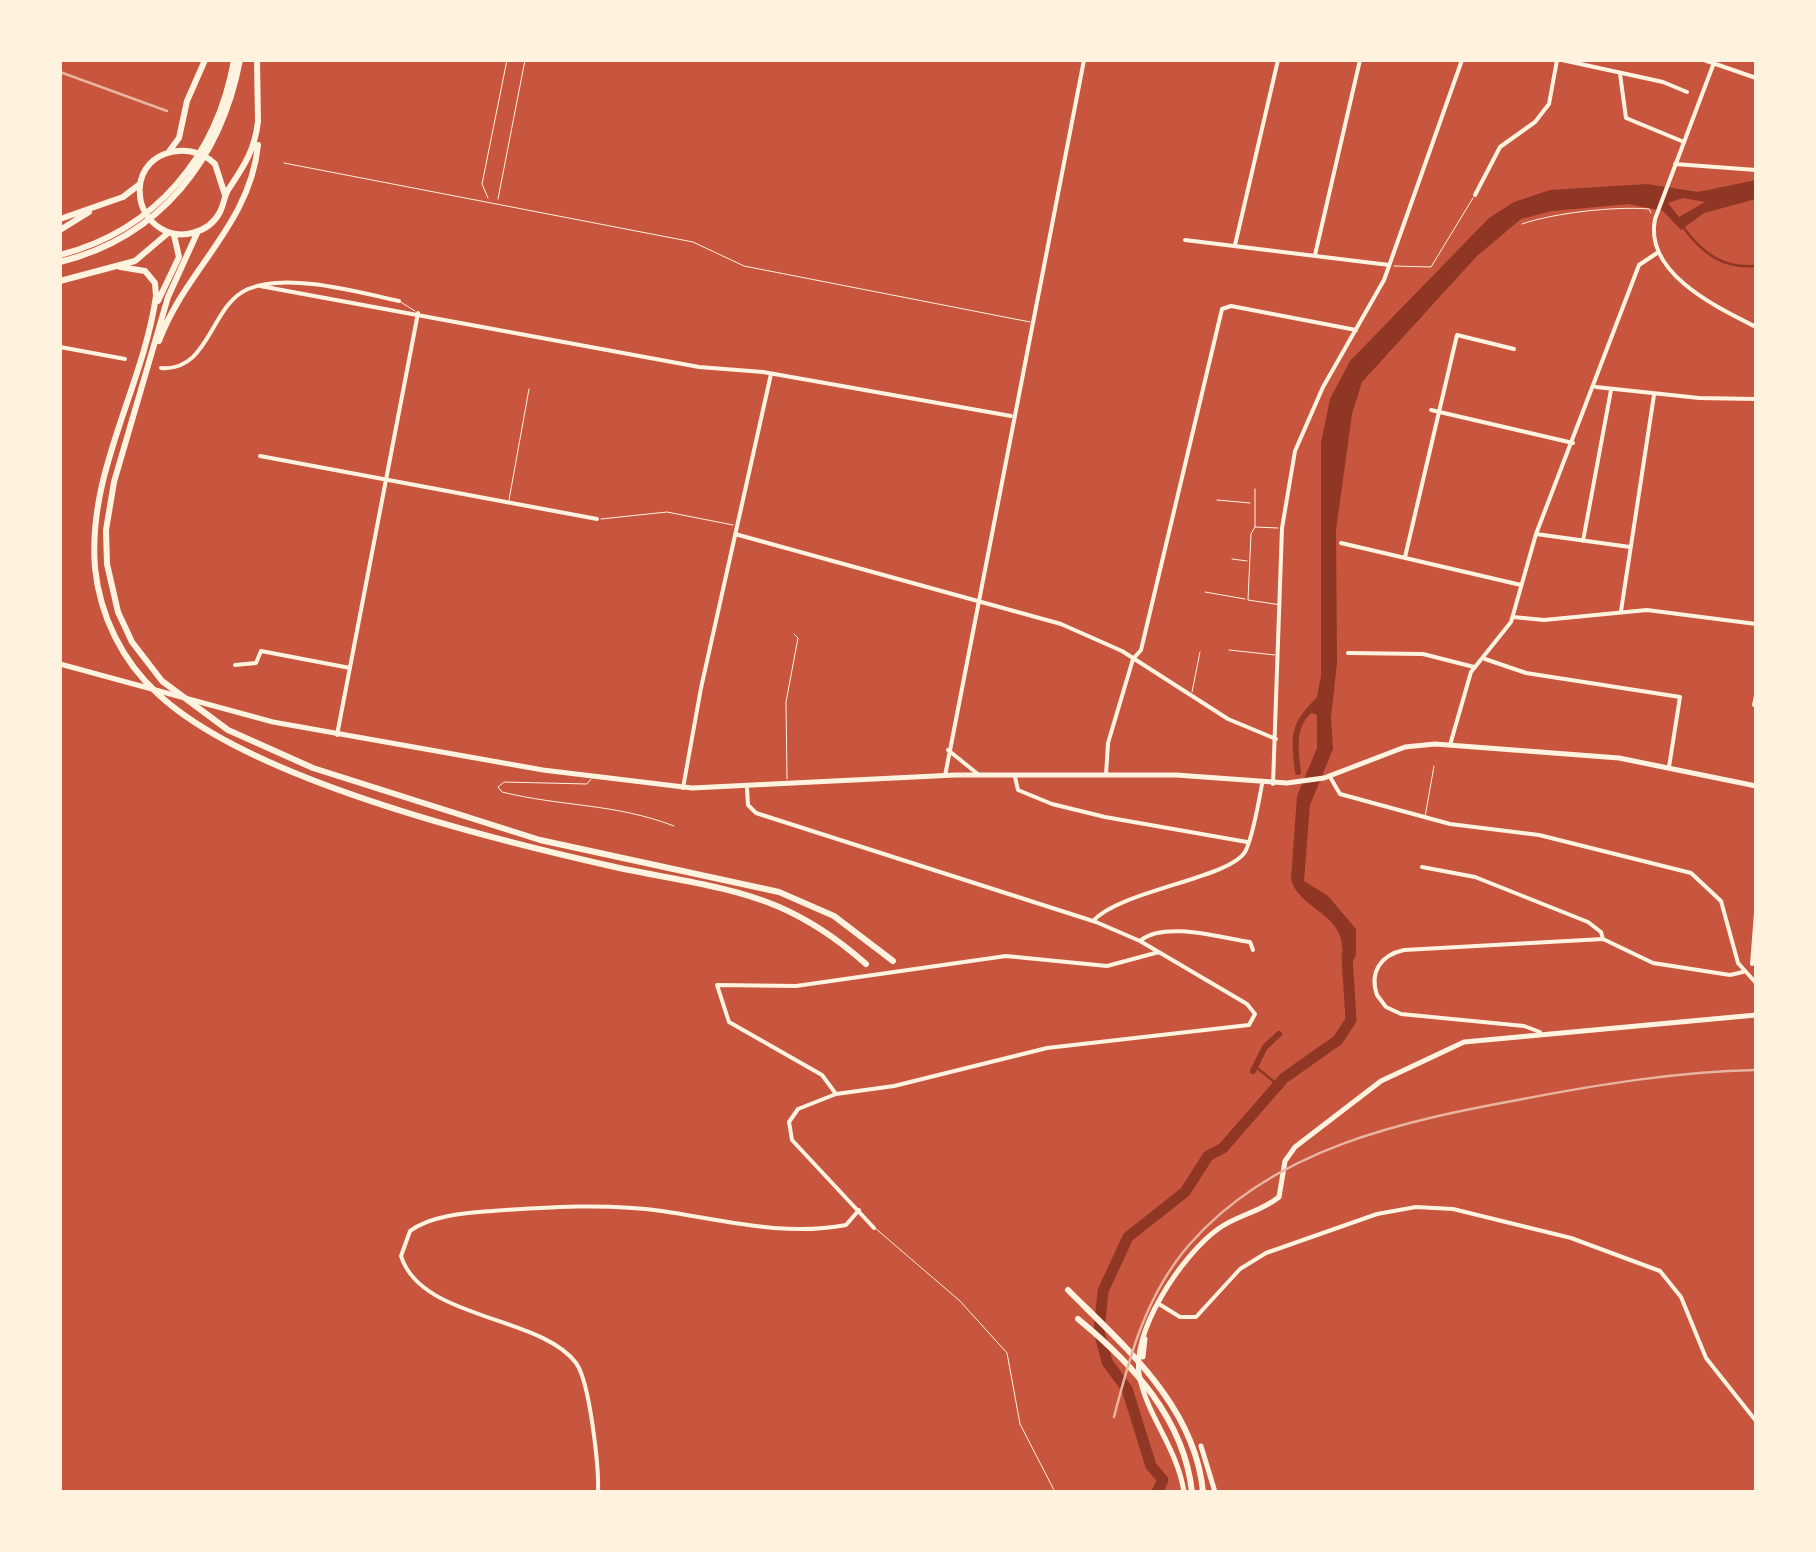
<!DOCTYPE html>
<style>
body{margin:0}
#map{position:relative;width:1816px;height:1552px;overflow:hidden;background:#c8553d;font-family:Raleway,sans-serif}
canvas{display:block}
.frame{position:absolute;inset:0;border:62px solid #fff3e0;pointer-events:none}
</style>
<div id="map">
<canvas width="1816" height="1552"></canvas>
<div class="frame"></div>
</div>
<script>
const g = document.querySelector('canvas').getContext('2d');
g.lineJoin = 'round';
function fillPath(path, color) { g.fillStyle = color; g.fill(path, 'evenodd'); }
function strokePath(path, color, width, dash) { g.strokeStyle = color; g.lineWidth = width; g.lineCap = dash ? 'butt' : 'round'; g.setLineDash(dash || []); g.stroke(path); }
fillPath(new Path2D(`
 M 1756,180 L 1756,199 L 1704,213 L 1681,230 L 1663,211 L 1629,204 L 1552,211 L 1521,219 L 1477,256 L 1362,382 L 1352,414 L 1336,530 L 1337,663 L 1331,718 L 1333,749 L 1310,805 L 1304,881 L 1328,896 L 1356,929 L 1356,955 L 1343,980 C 1342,967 1344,951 1341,939 C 1334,912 1297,905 1291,879 L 1297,796 L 1317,748 L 1317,715 L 1305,710 L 1317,697 L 1321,676 L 1321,443 L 1330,399 L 1350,361 L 1489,218 L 1514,202 L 1550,190 L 1647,184 L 1698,192 ZM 1683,198 L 1705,202 L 1679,217 L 1668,203 Z`), '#8f3625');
strokePath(new Path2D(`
 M 1683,227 C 1702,253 1723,269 1756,266
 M 1256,1067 L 1278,1085`), '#8f3625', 2.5);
strokePath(new Path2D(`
 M 1298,772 C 1295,748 1291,726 1311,709
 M 1253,1071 L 1265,1047 L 1279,1034`), '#8f3625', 6);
strokePath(new Path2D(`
 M 1157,1492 L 1163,1480 L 1151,1466 L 1127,1389 L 1107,1362 L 1099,1331 L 1103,1291 L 1128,1237 L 1185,1192 L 1208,1156 L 1223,1148 L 1284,1078 L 1338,1040 L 1351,1020 L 1347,956`), '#8f3625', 11);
strokePath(new Path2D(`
 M 284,163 L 693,242 L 744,266 L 1030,322
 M 488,198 L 482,184 L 507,60
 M 498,199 L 525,60
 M 1522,224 C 1553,213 1616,206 1649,209 L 1651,213
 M 1394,266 L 1431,267 L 1473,198
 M 399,301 L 415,311
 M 1255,489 L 1255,527 L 1278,528
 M 509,500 L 529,389
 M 1217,500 L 1250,503
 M 601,519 L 667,512 L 733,525
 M 1255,527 L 1251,534 L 1248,600 L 1281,605
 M 1232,559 L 1247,561
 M 1205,592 L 1245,599
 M 1229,650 L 1275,655
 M 1192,692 L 1200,652
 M 591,779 L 587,784 L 504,782 L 498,787 L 502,792 C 563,807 614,803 674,826
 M 787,779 L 786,702 L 798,638 L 794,634
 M 1425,817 L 1434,766
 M 875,1228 L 960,1301 L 1007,1353 L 1020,1424 L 1055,1492`), '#fff3e0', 1);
strokePath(new Path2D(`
 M 1562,60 L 1663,82 L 1687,92
 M 1704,60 L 1756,78
 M 1620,74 L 1626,118 L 1684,142
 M 1675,164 L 1756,170
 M 1475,195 L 1500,147 L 1535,122 L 1549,104 L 1557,60
 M 1185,240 L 1389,265
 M 1235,245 L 1278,60
 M 1315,255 L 1360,60
 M 260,286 L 699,367 L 763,372 L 1011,416
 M 60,347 L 125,359
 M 161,368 C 210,372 210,305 248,289 C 287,272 358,292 399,301
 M 1596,387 L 1699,398 L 1756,399
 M 1431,410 L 1573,443
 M 260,456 L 597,519
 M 735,534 L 1061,624 L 1122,651 L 1228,719 L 1276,739
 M 1536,534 L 1630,547
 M 1583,541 L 1611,390
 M 1341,543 L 1521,585
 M 1405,557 L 1457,335 L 1514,349
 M 1621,611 L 1654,395
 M 1513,617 L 1544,620 L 1647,610 L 1756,624
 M 1348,653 L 1423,654 L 1474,667
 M 1485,659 L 1526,673 L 1680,697 L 1669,767
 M 235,665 L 256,663 L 261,651 L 350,668
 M 1754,705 L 1756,696
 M 337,735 L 418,313
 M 1450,745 L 1471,672 L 1511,622 L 1536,534 L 1639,265 L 1657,253
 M 1106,775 L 1108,743 L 1133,659 L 1141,650 L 1222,309 L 1231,306 L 1356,330
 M 1015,777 L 1018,790 L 1052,804 L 1105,817 L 1247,842
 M 1273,784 L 1282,528 L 1295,451 L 1323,387 L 1384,280 L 1462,60
 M 683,788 L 701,688 L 771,374
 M 747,789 L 748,805 L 756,813 L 1096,922 L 1140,941 L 1247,1004 L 1255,1014 L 1249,1025 L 1047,1048 L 894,1086 L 836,1094 L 798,1109 L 789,1122 L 792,1140 L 874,1228
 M 1422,867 L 1475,877 L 1588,922 L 1601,932 L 1603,939 L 1653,963 L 1730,975 L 1743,972
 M 1093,921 C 1120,890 1234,878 1246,850 C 1252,837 1259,801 1262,784
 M 1141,940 C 1166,921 1221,938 1250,942 L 1253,950
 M 1752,964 L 1756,913
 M 1540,1032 L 1524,1026 L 1401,1014 L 1386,1007 L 1377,995 C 1369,972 1381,955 1404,950 L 1603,939
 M 836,1094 L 822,1075 L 729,1022 L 717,985 L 796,986 L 1006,956 L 1107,966 L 1159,952
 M 598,1492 C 599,1468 590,1382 576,1363 C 540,1315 421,1320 401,1256 L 410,1231 C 431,1215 467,1213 492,1211 C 547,1207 608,1203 662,1211 C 723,1220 784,1237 846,1225 L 859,1210`), '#fff3e0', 4);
strokePath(new Path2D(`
 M 1715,60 L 1655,219 C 1644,273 1716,307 1756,327
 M 948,750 L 979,775
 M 945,776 L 1084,60
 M 1330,777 L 1340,794 L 1450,824 L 1539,835 L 1691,873 L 1721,901 L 1738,963 L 1756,983
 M 1159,1304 L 1180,1317 L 1196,1317 L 1240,1269 L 1266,1253 L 1377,1214 L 1416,1207 L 1453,1209 L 1571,1238 L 1660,1271 L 1681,1297 L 1706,1358 L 1756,1421`), '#fff3e0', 4);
strokePath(new Path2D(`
 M 60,664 L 273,722 L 543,770 L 692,788 L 955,775 L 1176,775 L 1287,783 L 1324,778 L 1405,747 L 1435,744 L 1619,758 L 1756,786
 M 1143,1357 L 1145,1339
 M 1201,1446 L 1215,1492
 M 1184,1492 C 1177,1448 1149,1419 1140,1379 C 1128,1334 1183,1254 1218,1229 C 1237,1215 1261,1212 1279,1197 L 1285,1161 L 1295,1147 L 1381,1081 L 1464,1042 L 1756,1015`), '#fff3e0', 5);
strokePath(new Path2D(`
 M 257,60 L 258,122
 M 170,150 L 179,138 L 187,101 L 205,60
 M 225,195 L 215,164 C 187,137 135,153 140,196 C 141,209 149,221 160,228 C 180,241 209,233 220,212 C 224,204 224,197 228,190 C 244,166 255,150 258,121
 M 60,219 L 123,197 L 140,184
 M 60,230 L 89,212
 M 198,231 L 168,297 L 114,482 L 106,530 L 107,564 L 118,612 L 132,642 L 162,681 L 228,730 L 313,768 L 540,840 L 779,892 L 834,916 L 893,961
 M 60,255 C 156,230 217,156 234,60
 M 60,262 C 161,237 221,159 240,60
 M 120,267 L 145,271 L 155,283 L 156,296 C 143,388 87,472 95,568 C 100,616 122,661 158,694 C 250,780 490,839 615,867 C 669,879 727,885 777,906 C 810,920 839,940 866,964
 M 60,281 L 135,261 L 168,233
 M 158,301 L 179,257 L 174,235
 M 159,341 C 185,270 250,225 258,145
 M 1068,1290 C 1125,1347 1195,1406 1203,1492
 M 1078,1319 C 1133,1364 1184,1419 1192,1492`), '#fff3e0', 6);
strokePath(new Path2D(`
 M 60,72 L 167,111
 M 1114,1417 C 1130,1355 1146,1295 1189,1245 C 1273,1148 1403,1121 1523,1099 C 1601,1084 1676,1072 1756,1070`), '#e9b49f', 2.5);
</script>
